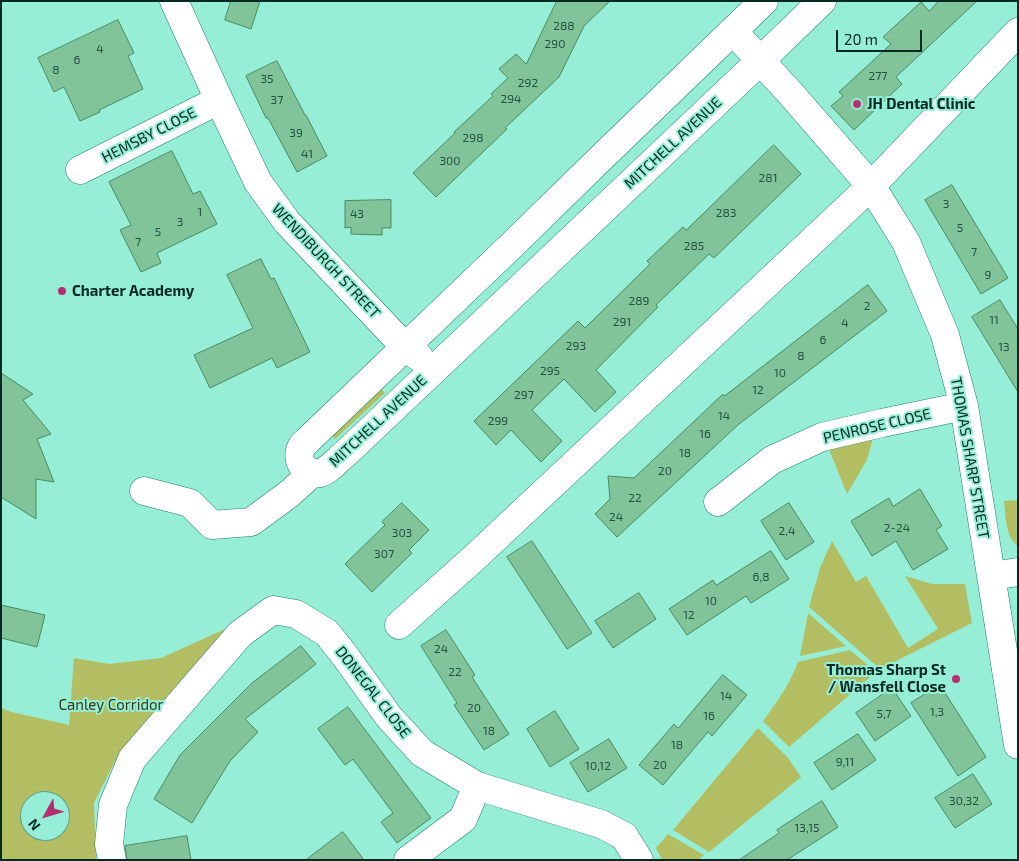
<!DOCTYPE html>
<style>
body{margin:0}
#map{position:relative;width:1019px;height:861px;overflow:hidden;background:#96eed6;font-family:"Exo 2",sans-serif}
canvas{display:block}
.frame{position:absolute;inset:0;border:2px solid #032a22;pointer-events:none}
.north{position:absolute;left:20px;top:791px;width:50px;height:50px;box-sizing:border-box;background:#96eed6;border:1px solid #5ba08e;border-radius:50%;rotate:231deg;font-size:14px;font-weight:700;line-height:20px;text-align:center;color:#032a22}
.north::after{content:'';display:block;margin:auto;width:18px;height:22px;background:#b42e70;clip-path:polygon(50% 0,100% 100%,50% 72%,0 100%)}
.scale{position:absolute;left:836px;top:30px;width:86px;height:22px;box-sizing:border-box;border:2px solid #032a22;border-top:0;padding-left:6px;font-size:15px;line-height:18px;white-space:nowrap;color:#032a22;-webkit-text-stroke:4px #96eed6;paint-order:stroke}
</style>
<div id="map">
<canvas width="1019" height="861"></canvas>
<div class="frame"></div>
<div class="north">N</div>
<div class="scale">20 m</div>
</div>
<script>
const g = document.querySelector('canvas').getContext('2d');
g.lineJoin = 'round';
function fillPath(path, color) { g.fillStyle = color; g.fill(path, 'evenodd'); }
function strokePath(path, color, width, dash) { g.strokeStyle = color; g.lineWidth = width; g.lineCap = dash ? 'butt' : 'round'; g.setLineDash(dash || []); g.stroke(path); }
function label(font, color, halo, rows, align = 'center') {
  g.font = font + ' "Exo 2",sans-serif'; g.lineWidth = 4; g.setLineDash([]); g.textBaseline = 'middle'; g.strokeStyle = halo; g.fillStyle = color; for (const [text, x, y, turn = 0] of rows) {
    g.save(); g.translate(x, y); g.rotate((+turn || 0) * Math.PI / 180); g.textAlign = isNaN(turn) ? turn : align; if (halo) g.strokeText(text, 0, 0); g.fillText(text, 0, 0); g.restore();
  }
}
fillPath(new Path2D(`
 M 376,383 L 385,393 L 335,439 L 327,431 Z
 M 873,438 L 867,460 L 847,494 L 829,449 Z
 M 1018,500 L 1018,546 C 1005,537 1006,516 1004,501 Z
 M 832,541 L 856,582 L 866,576 L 908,648 L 938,629 L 905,576 L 932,584 L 965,584 L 972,623 L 880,669 L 809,607 L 820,568 Z
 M 808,613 L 846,646 L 800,656 Z
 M 234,625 L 115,761 L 94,803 L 96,860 L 1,860 L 1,708 L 12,712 L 69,725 L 74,658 L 109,664 L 161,658 ZM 30,801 L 60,801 L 60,831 L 30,831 Z
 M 850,650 L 876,672 L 789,747 L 763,721 C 777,702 790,684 798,662 Z
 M 758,728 L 788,758 L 801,777 L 709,852 L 673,830 Z
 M 668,834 L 704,855 L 698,860 L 662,860 L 656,848 Z`), '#b3be62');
const building = new Path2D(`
 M 231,1 L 260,1 L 251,29 L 225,20 Z
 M 557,1 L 610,1 L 584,26 L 559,77 L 505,128 L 507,129 L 436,197 L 413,173 L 455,133 L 454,132 L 493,96 L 491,94 L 508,78 L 499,69 L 516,54 L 526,64 Z
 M 939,1 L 977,1 L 896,77 L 902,84 L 854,130 L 831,106 L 843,96 L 839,92 L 891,44 L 883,37 L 921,2 L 929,11 Z
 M 118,20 L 134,53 L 128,56 L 143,89 L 99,110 L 100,112 L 80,121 L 64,87 L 54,92 L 38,58 Z
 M 277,61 L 305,115 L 306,115 L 327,156 L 297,172 L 268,118 L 266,118 L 246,76 Z
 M 774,145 L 801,174 L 714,258 L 709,254 L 656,305 L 658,307 L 596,370 L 616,392 L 595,412 L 564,379 L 532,410 L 562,441 L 541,462 L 511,430 L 496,445 L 474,421 L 578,321 L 585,328 L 650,264 L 647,261 L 666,243 L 683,227 L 686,230 Z
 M 172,151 L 193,194 L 200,191 L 217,224 L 157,253 L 161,263 L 141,272 L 120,230 L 131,225 L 109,182 Z
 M 952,185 L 1008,278 L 981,294 L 925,200 Z
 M 391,200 L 391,228 L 382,228 L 382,235 L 351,234 L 351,227 L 345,228 L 345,201 Z
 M 261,259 L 271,279 L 274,278 L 310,352 L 277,368 L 272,358 L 210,388 L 194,355 L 253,328 L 227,275 Z
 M 868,285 L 887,311 L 739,424 L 617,537 L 595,514 L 610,499 L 608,476 L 634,478 L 723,394 L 724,396 Z
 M 1000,300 L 1018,329 L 1018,392 L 972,317 Z
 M 1,373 L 33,394 L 23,400 L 51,434 L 37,439 L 54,482 L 36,479 L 36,519 L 1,497 Z
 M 920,489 L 942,526 L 936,530 L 948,549 L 913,570 L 896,541 L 872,556 L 851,521 L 889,498 L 893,506 Z
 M 402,503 L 429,530 L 409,550 L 412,553 L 372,592 L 345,564 L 385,525 L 382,522 Z
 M 789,503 L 814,542 L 786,560 L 761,521 Z
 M 532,541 L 592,633 L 567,649 L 507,557 Z
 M 771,551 L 789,579 L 751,603 L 746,596 L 687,635 L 669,609 L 713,580 L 716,585 Z
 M 639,593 L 656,619 L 613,648 L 595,621 Z
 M 1,605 L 45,615 L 37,647 L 1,638 Z
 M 446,630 L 475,675 L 472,677 L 509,734 L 484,750 L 454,705 L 457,703 L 421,646 Z
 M 301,646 L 316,664 L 245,719 L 258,732 L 230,761 L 192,823 L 154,799 L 180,755 L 252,683 Z
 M 723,675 L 747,695 L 712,736 L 708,732 L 663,785 L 639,765 L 674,724 L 678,728 Z
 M 940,685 L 986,757 L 958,776 L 911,703 Z
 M 892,688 L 911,716 L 875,741 L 856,713 Z
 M 348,707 L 431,818 L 397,843 L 381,822 L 393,813 L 353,759 L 345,765 L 318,729 Z
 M 555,711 L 579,749 L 550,767 L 527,729 Z
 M 858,734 L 876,760 L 832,790 L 814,763 Z
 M 609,739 L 627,768 L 588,792 L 570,763 Z
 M 973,774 L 992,804 L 955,828 L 935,798 Z
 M 822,801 L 838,827 L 787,860 L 739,860 L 779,833 L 777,830 Z
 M 343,832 L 364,860 L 306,860 Z
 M 187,836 L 191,860 L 127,860 L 125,846 Z`);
fillPath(building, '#82c499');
strokePath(building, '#488961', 1);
const minor = new Path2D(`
 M 174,1 L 219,100 L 258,182 L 287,222 L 405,347 L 419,357
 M 764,1 L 601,158 L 513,244 L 308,440 C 306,442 303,444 302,446 C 294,459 305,476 320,473 C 330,470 338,459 346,453 L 760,61 L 822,1
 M 733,31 L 791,94 L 871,186 L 906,242 L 945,335 L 964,406 L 1018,745
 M 80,170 L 219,100
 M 144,491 L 190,503 L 212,525 L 251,522 L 289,494 L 312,473
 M 718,502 L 772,460 L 822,437 L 882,423 L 964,406
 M 991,576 L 1018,572
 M 399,625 L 473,559 L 871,186 L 1018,32
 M 112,860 L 109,844 L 113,805 L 132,759 L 240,634 L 273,610 L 296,614 L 327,633 L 345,656 L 389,717 L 422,753 L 477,786 L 601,824 L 624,836 L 639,860
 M 408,860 L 463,819 L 477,786`);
strokePath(minor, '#1e7e6a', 29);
strokePath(minor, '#fff', 28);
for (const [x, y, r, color] of [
 [857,104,5,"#b42e70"],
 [62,291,5,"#b42e70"],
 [956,679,5,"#b42e70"]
]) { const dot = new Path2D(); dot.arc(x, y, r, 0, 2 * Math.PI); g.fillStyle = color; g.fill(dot); strokePath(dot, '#96eed6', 2); }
label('12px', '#235040', null, [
 ["288",564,26],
 ["290",555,44],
 ["4",100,49],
 ["6",77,60],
 ["8",56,70],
 ["277",878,76],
 ["35",267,79],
 ["292",528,83],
 ["294",511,99],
 ["37",277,100],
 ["39",296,133],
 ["298",473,138],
 ["41",307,154],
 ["300",450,161],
 ["281",768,178],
 ["3",946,204],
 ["1",200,212],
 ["283",726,213],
 ["43",357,214],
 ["3",180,222],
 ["5",960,228],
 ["5",158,232],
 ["7",138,242],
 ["285",694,246],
 ["7",974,252],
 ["9",988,275],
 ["289",639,301],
 ["2",867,306],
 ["11",994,320],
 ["291",622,322],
 ["4",845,323],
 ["6",823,340],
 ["293",576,346],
 ["13",1004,347],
 ["8",801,356],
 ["295",550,371],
 ["10",780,373],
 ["12",758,390],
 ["297",524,395],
 ["14",724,416],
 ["299",498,421],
 ["16",705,434],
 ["18",685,453],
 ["20",665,471],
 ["22",635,498],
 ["24",616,517],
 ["2-24",897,528],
 ["2,4",787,531],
 ["303",402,533],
 ["307",384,554],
 ["6,8",761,577],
 ["10",711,601],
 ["12",689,615],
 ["24",441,649],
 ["22",455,672],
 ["14",726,696],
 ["20",474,708],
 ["1,3",937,712],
 ["5,7",884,714],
 ["16",709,716],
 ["18",489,731],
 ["18",677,745],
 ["9,11",845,762],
 ["20",660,765],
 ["10,12",598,766],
 ["30,32",964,801],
 ["13,15",807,828]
]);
label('bold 15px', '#032a22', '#96eed6', [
 ["JH Dental Clinic",867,104],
 ["Charter Academy",72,291],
 ["Thomas Sharp St",946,670,"right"],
 ["/ Wansfell Close",946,687,"right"]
], 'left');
label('15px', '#032a22', '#96eed6', [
 ["HEMSBY CLOSE",149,135,-27],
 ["MITCHELL AVENUE",673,143,-43],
 ["WENDIBURGH STREET",326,261,47],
 ["MITCHELL AVENUE",378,421,-43],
 ["PENROSE CLOSE",877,426,-13],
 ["THOMAS SHARP STREET",970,458,80],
 ["DONEGAL CLOSE",373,692,52]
]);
label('15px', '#363a13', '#96eed6', [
 ["Canley Corridor",111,705]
]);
</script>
